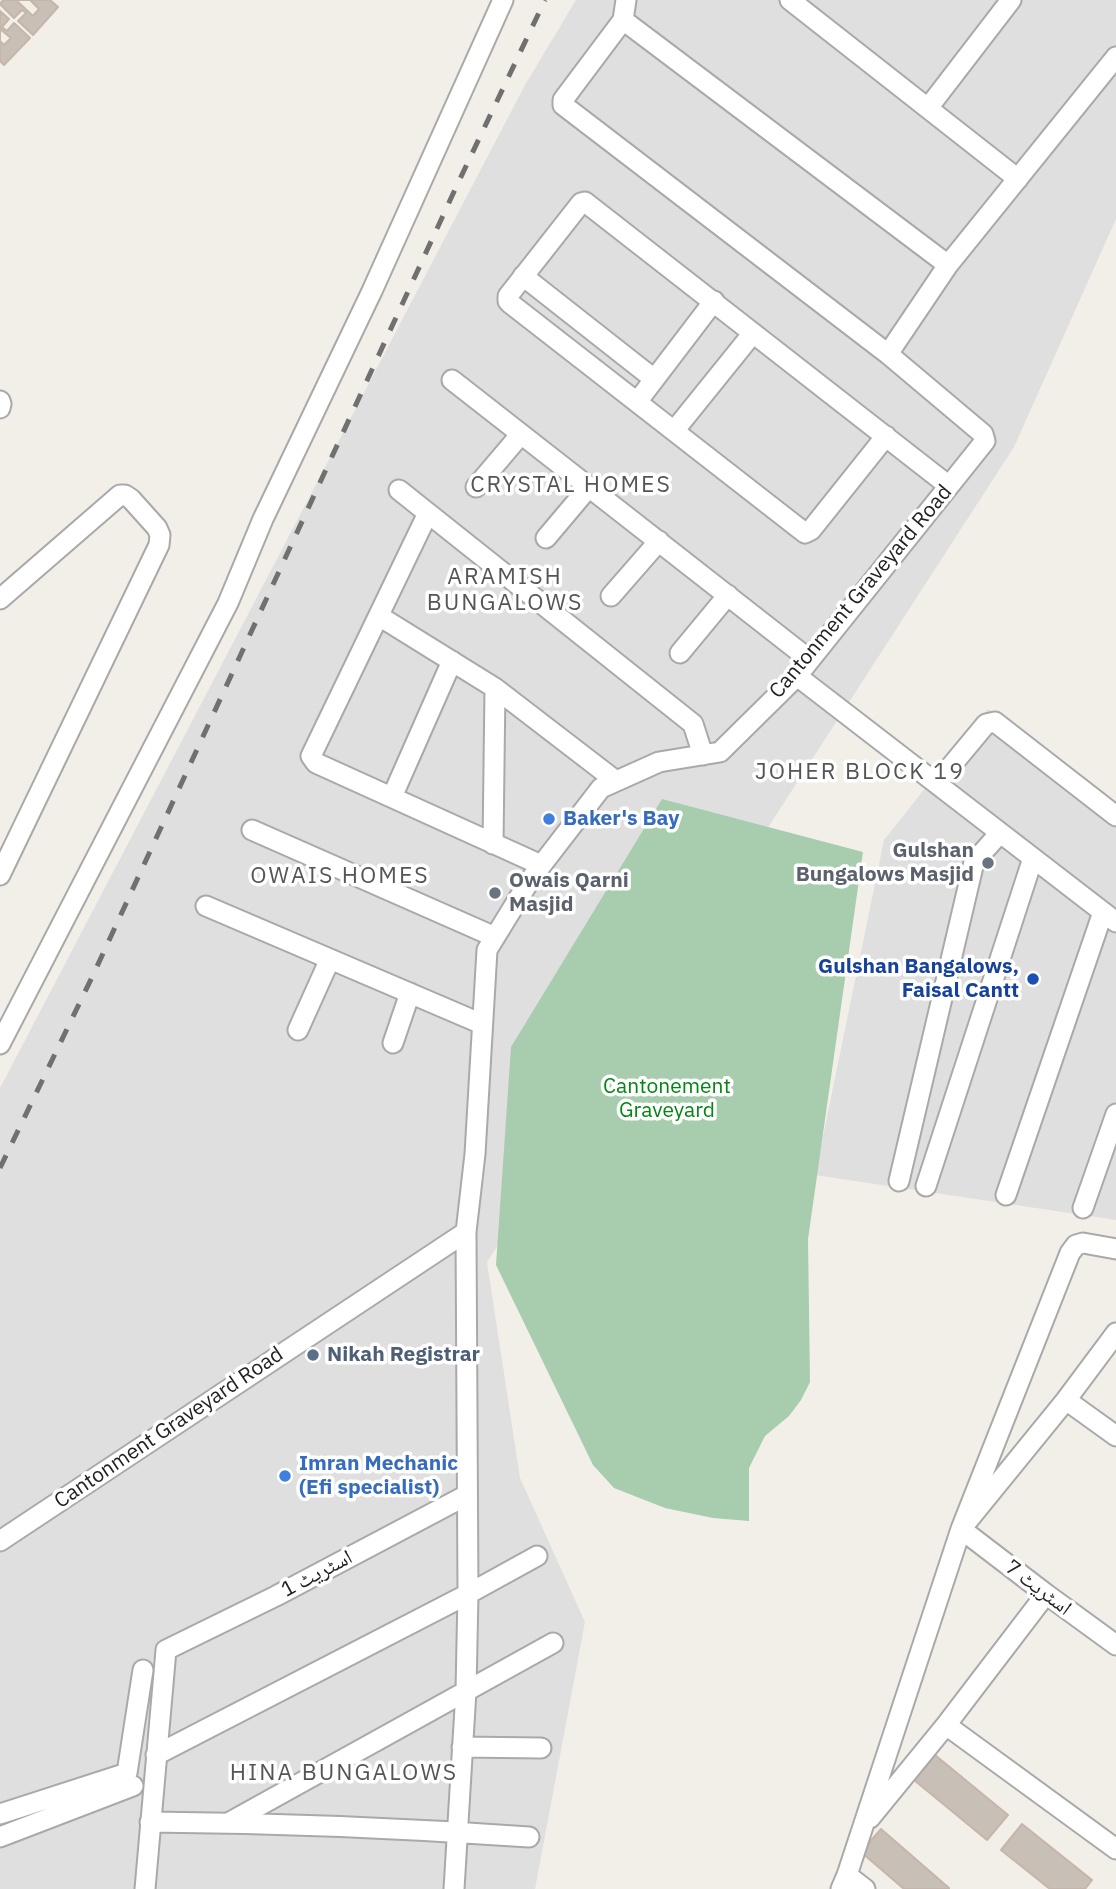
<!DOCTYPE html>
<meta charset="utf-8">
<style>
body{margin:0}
canvas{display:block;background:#f2efe8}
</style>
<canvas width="1116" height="1889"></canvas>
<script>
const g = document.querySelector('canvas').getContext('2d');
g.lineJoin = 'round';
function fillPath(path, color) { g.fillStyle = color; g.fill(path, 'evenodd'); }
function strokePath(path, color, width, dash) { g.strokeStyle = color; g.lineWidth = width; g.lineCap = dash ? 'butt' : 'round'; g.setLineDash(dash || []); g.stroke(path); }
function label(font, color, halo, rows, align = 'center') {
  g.font = font + ' "IBM Plex Sans","Noto Naskh Arabic",sans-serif'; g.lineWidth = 7; g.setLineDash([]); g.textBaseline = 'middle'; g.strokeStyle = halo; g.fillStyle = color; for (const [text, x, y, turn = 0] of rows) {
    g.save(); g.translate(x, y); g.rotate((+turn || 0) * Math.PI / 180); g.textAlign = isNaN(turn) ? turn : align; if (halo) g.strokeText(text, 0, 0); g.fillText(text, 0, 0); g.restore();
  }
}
fillPath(new Path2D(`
 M 576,0 L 1116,0 L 1116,219 L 1014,447 L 487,1262 L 520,1478 L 585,1622 L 535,1889 L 0,1889 L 0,1088 L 525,85 Z
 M 988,709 L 1116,807 L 1116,1220 L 815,1175 L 884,840 Z`), '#e0dfdf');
fillPath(new Path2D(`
 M 662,799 L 863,852 L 808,1239 L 810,1382 L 801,1400 L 789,1416 L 765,1436 L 749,1468 L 749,1521 L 713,1518 L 665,1508 L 614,1488 L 593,1465 L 496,1265 L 511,1047 Z`), '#a7cdae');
const building = new Path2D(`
 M 3,0 L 50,0 L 58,7 L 33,35 L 18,21 L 26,13 L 22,10 L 14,18 L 0,4 Z
 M 16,0 L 30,0 L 39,9 L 33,16 Z
 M 0,11 L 9,19 L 2,27 L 7,31 L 14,23 L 30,38 L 4,65 L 0,61 Z
 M 0,29 L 11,38 L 4,45 L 0,41 Z
 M 935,1755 L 1008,1815 L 987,1840 L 914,1780 Z
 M 1022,1824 L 1092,1880 L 1085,1889 L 1050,1889 L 1001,1850 Z
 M 881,1829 L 949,1888 L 949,1889 L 904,1889 L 861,1852 Z`);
fillPath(building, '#c8bfb7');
strokePath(building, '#c6b6a9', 2);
const minor = new Path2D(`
 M 790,0 L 1018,179
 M 623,20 L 948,265
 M 928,108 L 1011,0
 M 523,276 L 654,379
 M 888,354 L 948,265 L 1116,57
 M 452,380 L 810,660
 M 0,401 L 1,404 L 0,408
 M 637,402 L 714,301
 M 674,431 L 753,333
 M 886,436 L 811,530 L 805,533 L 511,304 L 508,301 L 508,296 L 581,203 L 585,202 L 949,486
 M 476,487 L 521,434
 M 399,490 L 693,724 L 703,755
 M 428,513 L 311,756 L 316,763 L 541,865
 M 546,538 L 589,487
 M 611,596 L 659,541
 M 0,599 L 120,495 L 125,495 L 131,499 L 157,528 L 160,535 L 159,545 L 0,875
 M 379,616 L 495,688 L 616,781
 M 680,653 L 728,595
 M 797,676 L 1116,922
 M 937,783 L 986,724 L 995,722 L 1116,816
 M 392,797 L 452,661
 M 252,830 L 495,937
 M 493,844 L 495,688
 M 206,906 L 482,1024
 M 298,1030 L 330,959
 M 393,1043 L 410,993
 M 0,1044 L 228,603 L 263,519 L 372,291 L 503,0
 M 899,1181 L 974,862 L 1000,833
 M 926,1186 L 1033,858
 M 1006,1195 L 1103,912
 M 1083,1208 L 1116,1114
 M 1116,1333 L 1066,1400 L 961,1529 L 1046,1594 L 1116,1645
 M 1066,1400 L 1116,1436
 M 0,1541 L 466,1232 L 475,1154 L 487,950 L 530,880 L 601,788 L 659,762 L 720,752 L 797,676 L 985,441 L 983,434 L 888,354 L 563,105 L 563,100 L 623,20 L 626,0
 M 946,1725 L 1116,1849
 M 462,1747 L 541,1748
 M 156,1755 L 468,1594 L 537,1556
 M 0,1814 L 127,1773 L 143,1670
 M 870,1818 L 946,1725 L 1046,1594
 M 150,1822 C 276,1823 403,1828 529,1837
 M 230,1822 L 553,1643
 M 0,1837 L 133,1786
 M 847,1875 L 865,1889
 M 145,1889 L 166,1650 L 276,1596 L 467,1495
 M 454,1889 L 466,1691 L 468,1594 L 466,1232
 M 841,1889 L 847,1875 L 961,1529 L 1070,1253 L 1076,1245 L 1083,1243 L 1116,1249`);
strokePath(minor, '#a9a9a9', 23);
strokePath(minor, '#fff', 19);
strokePath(new Path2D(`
 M 0,1168 L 94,973 L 458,183 L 545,0`), '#707070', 5, [14, 14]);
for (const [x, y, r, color] of [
 [549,819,7,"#3f7fe0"],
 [988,863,7,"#6b7280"],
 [495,893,7,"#6b7280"],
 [1033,979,7,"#1a4fb4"],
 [313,1355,7,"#5c6f8a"],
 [285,1476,7,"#3f7fe0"]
]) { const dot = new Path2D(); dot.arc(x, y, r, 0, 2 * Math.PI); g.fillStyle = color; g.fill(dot); strokePath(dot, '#fff', 2.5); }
label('21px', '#222', '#fff', [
 ["Cantonment Graveyard Road",861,592,-50],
 ["Cantonment Graveyard Road",169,1428,-34],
 ["اسٹریٹ 1",317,1574,-28],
 ["اسٹریٹ 7",1038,1588,37]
]);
label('bold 21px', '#366cbe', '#fff', [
 ["Baker's Bay",563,819],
 ["Imran Mechanic",299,1464],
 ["(Efi specialist)",299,1488]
], 'left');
label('bold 21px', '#5b616d', '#fff', [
 ["Gulshan",974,851],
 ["Bungalows Masjid",974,875],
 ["Owais Qarni",509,881,"left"],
 ["Masjid",509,905,"left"]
], 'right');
label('bold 21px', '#164399', '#fff', [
 ["Gulshan Bangalows,",1019,967],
 ["Faisal Cantt",1019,991]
], 'right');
label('21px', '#048612', '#fff', [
 ["Cantonement",667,1087],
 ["Graveyard",667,1111]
]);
label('bold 21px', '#4e5e75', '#fff', [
 ["Nikah Registrar",327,1355]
], 'left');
g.letterSpacing = '2px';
label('23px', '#555', '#fff', [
 ["CRYSTAL HOMES",571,485],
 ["ARAMISH",505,577],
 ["BUNGALOWS",505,603],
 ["JOHER BLOCK 19",860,772],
 ["OWAIS HOMES",340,876],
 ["HINA BUNGALOWS",344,1773]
]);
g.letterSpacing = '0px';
</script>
